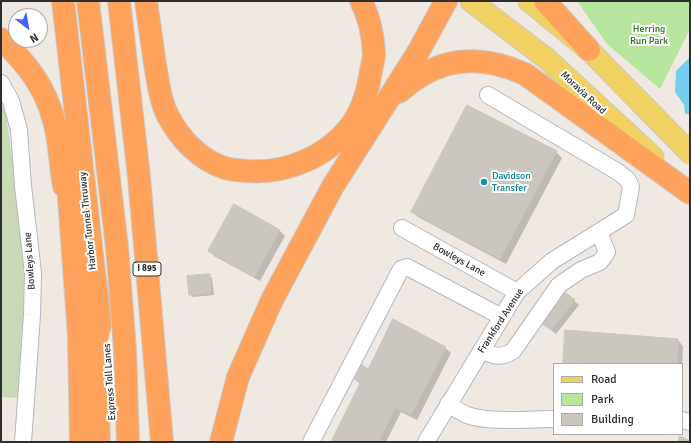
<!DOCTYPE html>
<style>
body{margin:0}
#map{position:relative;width:691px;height:443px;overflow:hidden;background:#efe9e1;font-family:Signika,sans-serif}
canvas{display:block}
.frame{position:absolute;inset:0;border:2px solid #2e2e2e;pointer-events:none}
.legend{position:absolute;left:553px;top:363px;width:130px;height:72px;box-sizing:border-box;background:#fff;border:1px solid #ababab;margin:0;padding:5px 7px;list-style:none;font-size:12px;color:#2e2e2e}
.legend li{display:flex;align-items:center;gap:8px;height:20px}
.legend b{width:20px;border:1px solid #ababab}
.north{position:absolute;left:8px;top:8px;width:40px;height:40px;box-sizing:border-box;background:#fff;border:1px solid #ababab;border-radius:50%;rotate:149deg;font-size:11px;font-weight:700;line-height:16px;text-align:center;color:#2e2e2e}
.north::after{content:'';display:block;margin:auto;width:14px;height:18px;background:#4264fb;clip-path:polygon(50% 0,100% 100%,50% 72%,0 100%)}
</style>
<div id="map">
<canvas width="691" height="443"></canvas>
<div class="frame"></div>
<ul class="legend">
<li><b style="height:5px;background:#f2d163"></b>Road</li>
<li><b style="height:11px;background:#b6e59e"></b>Park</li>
<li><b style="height:11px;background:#cbc7bf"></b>Building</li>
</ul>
<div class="north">N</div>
</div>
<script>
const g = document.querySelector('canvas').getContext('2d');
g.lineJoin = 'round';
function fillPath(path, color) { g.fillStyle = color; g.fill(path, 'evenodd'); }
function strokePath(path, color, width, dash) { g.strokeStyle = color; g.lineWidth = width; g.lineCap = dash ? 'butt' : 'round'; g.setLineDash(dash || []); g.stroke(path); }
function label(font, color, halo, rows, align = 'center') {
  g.font = font + ' Signika,sans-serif'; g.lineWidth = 4; g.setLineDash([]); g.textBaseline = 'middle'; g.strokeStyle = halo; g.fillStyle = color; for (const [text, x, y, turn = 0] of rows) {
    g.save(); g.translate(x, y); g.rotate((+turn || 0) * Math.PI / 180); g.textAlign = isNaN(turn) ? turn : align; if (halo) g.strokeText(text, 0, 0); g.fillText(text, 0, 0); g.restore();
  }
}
fillPath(new Path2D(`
 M 577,1 L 690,1 L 690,29 L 660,89 L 607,44 Z`), '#b6e59e');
fillPath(new Path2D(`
 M 1,96 L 5,105 L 26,264 L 26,292 L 20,398 L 1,397 Z`), '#c8d9b8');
fillPath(new Path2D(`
 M 690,57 L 690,114 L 685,114 L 684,105 L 675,92 L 676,71 Z`), '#75cff0');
fillPath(new Path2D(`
 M 556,152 L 562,158 L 506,264 L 418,217 L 412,212 Z
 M 234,205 L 280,231 L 285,236 L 260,281 L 214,256 L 209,250 Z
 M 209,275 L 212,278 L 214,295 L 193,297 L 190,294 Z
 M 562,291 L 579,305 L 556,334 L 543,324 Z
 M 678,340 L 683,346 L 682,369 L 682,364 L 564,364 Z
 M 445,348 L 451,353 L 417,420 L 401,412 L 386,442 L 332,442 L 361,384 L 358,382 L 352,377 L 368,371 Z`), '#0003');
const building = new Path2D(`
 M 467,105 L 557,151 L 500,259 L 411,212 Z
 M 234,204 L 280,230 L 254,277 L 208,251 Z
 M 210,274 L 211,293 L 189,295 L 187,276 Z
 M 561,289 L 575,300 L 551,330 L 537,320 Z
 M 393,319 L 446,347 L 411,415 L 395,408 L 378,442 L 331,442 L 361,381 L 351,377 L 359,363 L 368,369 Z
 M 565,330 L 678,339 L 677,364 L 563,364 Z
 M 680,436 L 690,441 L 690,442 L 678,442 Z`);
fillPath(building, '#cbc7bf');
strokePath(building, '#cbc5ba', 1);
const minor = new Path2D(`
 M 1,83 L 11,101 L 19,130 L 23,186 L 33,273 L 32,315 L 23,442
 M 402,228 L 517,292
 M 481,350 C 495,356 499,359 513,351 L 559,285 L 581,270 L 600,262 L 607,252 L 599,232
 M 448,404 C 455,408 460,412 467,415 C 488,423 530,419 554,419
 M 682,420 L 690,422
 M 311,442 L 401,269 L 407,267 L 502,317
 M 426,442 L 517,292 L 552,261 L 626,215 L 631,187 L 628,180 L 618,172 L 488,95`);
const major = new Path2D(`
 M 471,1 L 547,59 L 653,157
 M 529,1 L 589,50 L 690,153`);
const highway = new Path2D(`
 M 63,1 L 100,324 L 96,340 L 99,442
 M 88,1 L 117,247 L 125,350 L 128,442
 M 119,1 L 139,177 L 162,442
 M 146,1 C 149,22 152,43 155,64 C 158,82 160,100 168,116 C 180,139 200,160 225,168 C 231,170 239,170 246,171 C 285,174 325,158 350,127 C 362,111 368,91 371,71 C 372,65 374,59 374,53 C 373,36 369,16 361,1
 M 545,1 L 589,50
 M 1,39 C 27,64 45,86 54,121 C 60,142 60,165 64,186
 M 399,92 C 438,57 478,53 525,74 L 690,193
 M 70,168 L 72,186 L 69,199 L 79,336 L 81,442
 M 221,442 L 238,377 L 272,300 L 333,186 L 417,54 L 446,1`);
strokePath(minor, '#b4b7c1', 18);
strokePath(major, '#c9c9c9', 23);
strokePath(highway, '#c9c9c9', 24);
strokePath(minor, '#fff', 16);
strokePath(major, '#f2d163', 21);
strokePath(highway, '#ffa35c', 22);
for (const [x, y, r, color] of [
 [484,182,4,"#0f9aa8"]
]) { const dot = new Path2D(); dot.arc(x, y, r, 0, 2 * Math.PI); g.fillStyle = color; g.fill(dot); strokePath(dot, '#fff', 1.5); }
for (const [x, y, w] of [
 [147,269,28]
]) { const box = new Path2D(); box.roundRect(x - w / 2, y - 7, w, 14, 3); g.fillStyle = '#fff'; g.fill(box); strokePath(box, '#2e2e2e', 1); }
label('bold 9px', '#2e2e2e', null, [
 ["I 895",147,269]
]);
label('10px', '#2c6e1b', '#fff', [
 ["Herring",649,29],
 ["Run Park",649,41]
]);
label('10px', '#2e2e2e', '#fff', [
 ["Moravia Road",583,93,43],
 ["Harbor Tunnel Thruway",88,221,-96],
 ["Bowleys Lane",459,260,29],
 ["Bowleys Lane",30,261,-94],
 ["Frankford Avenue",501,321,-57],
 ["Express Toll Lanes",110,382,-94]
]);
label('10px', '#0d838f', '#fff', [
 ["Davidson",492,176],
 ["Transfer",492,188]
], 'left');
</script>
